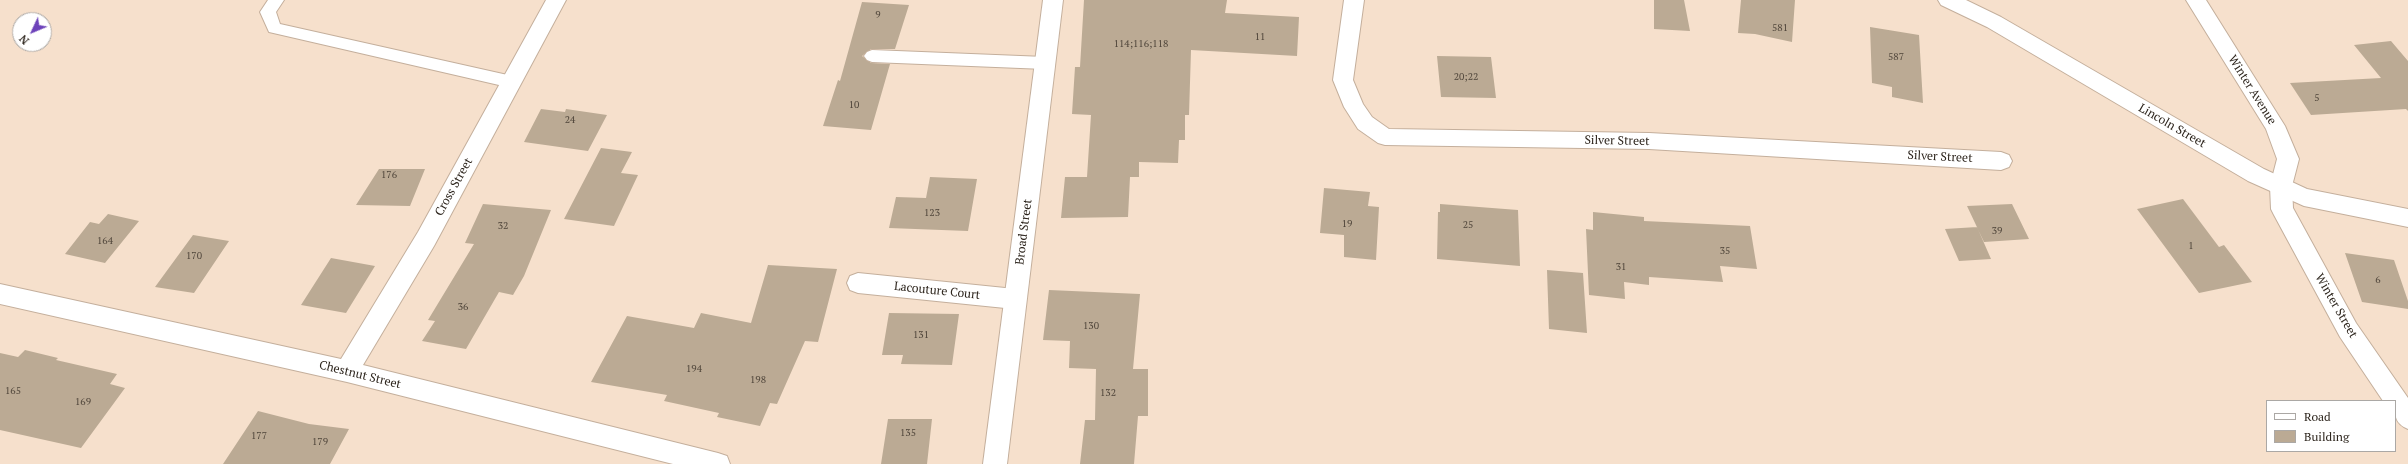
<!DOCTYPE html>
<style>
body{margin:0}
#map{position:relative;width:2408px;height:464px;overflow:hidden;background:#f6e0cc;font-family:"PT Serif",serif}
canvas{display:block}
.legend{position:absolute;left:2266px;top:400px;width:130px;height:52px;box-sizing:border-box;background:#fff;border:1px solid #aba8a5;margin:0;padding:5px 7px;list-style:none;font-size:12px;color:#2d251d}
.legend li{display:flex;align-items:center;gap:8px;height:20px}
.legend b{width:20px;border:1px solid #aba8a5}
.north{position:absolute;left:12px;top:12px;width:40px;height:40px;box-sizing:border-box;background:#fff;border:1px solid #aba8a5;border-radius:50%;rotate:226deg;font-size:11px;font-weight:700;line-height:16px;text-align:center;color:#2d251d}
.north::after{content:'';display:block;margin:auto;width:14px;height:18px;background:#6d42ba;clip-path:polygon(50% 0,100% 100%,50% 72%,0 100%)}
</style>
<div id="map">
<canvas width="2408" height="464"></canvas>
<ul class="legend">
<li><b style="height:5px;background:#fff"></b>Road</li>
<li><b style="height:11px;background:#bbaa94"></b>Building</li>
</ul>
<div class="north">N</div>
</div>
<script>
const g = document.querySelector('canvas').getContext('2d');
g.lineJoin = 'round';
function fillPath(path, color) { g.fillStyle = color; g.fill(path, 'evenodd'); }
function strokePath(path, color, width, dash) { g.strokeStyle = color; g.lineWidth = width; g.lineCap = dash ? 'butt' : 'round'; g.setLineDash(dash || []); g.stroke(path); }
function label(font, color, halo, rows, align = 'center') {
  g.font = font + ' "PT Serif",serif'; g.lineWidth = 3.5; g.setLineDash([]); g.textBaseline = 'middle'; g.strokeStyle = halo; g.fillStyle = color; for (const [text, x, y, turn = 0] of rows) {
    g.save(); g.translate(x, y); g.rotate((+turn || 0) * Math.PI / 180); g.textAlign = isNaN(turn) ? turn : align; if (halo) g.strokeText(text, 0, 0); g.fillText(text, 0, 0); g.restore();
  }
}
fillPath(new Path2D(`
 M 1084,0 L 1227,0 L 1225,13 L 1299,17 L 1297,56 L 1191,50 L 1189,115 L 1185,115 L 1185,140 L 1179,140 L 1178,163 L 1139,162 L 1139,177 L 1130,177 L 1128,217 L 1061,218 L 1065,177 L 1087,177 L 1091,115 L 1072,114 L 1075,67 L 1080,67 Z
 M 1654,0 L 1684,0 L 1690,31 L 1654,29 Z
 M 1741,0 L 1795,0 L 1792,42 L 1755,34 L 1738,33 Z
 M 862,2 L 909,5 L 895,49 L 871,49 L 862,56 L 871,63 L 890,64 L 871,130 L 823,126 L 838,80 L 840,81 Z
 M 1870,27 L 1919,35 L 1923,103 L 1892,97 L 1892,87 L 1872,83 Z
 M 2391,41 L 2408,61 L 2408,111 L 2406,109 L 2311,115 L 2290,83 L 2381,78 L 2354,45 Z
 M 1437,56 L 1491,57 L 1496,98 L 1441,97 Z
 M 541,109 L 565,112 L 566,109 L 607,115 L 588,151 L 524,142 Z
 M 601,148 L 632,152 L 621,173 L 638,175 L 614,226 L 564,219 Z
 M 379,169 L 425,169 L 410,206 L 356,205 Z
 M 930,177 L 977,179 L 968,231 L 889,228 L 896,197 L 926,198 Z
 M 1324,188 L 1370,192 L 1368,206 L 1379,207 L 1376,260 L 1344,257 L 1344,235 L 1320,233 Z
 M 2183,199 L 2219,247 L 2224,245 L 2252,282 L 2199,293 L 2137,209 Z
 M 483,204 L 551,210 L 524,276 L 513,295 L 499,292 L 466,349 L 422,341 L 435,321 L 428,320 L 474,244 L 465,243 Z
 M 1440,204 L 1518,210 L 1520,266 L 1437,259 L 1438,212 L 1440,212 Z
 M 2012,204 L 2029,239 L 1984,242 L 1967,206 Z
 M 1593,212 L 1644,217 L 1644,221 L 1750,226 L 1757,269 L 1720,266 L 1723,282 L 1649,277 L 1649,285 L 1624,282 L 1625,299 L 1589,295 L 1586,229 L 1593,230 Z
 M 108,214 L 139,221 L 105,263 L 65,254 L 90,222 L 99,224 Z
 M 1977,227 L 1991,259 L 1959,261 L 1945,229 Z
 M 193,235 L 229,241 L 194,293 L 155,287 Z
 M 2345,253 L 2394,260 L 2408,301 L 2408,309 L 2362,302 Z
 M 331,258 L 375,266 L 346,313 L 301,305 Z
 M 768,265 L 837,269 L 818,342 L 805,341 L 777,404 L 770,403 L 760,426 L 717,417 L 719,413 L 664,401 L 667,395 L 591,382 L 627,316 L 694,328 L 701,313 L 751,323 Z
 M 1547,270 L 1583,273 L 1587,333 L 1549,329 Z
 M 1049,290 L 1140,294 L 1133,369 L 1148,369 L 1148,416 L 1138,416 L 1134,464 L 1080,464 L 1085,420 L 1095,420 L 1096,369 L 1069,368 L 1070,341 L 1043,340 Z
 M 889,313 L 959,314 L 952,365 L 901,364 L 903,355 L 882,355 Z
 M 25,350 L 58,358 L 56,360 L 117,374 L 110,384 L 125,388 L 81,448 L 0,430 L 0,353 L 18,357 Z
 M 258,411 L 309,424 L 349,429 L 330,464 L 223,464 Z
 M 888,419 L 932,419 L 927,464 L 881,464 Z`), '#bbaa94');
const lane = new Path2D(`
 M 268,0 L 284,0 L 276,12 L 280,24 L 512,76 L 518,78 L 520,82 L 518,86 L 512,88 L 269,32 L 260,12 Z
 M 872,50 L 1045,57 L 1051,59 L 1053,63 L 1051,67 L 1045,69 L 872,62 L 867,60 L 864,56 L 867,52 Z`);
const street = new Path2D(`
 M 546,0 L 566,0 L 434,246 L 363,365 L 718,453 L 727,456 L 730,464 L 673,464 L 347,382 L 0,304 L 0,284 L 341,359 L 418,232 Z
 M 1344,0 L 1364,0 L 1353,80 L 1363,104 L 1372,117 L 1389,129 L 1649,133 L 2001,152 L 2009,155 L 2012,161 L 2009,167 L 2001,170 L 1649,149 L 1385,145 L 1378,143 L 1358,129 L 1344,107 L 1333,80 Z
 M 2186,0 L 2206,0 L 2285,126 L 2299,159 L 2292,186 L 2293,208 L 2356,323 L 2408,398 L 2408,429 C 2394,423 2395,415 2395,401 L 2383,401 L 2340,337 L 2274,215 L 2271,209 L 2270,186 L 2277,159 L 2266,129 Z
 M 858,273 L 1015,289 L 1023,292 L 1026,299 L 1023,306 L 1015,309 L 858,293 L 850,290 L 847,283 L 850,276 Z`);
const secondary = new Path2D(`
 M 1043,0 L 1063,0 L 1007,464 L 983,464 Z`);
const primary = new Path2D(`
 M 1938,0 L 1966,0 L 2001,17 L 2264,169 L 2307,189 L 2408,209 L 2408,227 L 2304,206 L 2248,181 L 1987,27 L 1941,5 Z`);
strokePath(lane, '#c4af9c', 2);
strokePath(street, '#c4af9c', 2);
strokePath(secondary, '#c4af9c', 2);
strokePath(primary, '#c4af9c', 2);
fillPath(lane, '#fff');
fillPath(street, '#fff');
fillPath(secondary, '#fff');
fillPath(primary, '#fff');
label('10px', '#50463b', null, [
 ["9",878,15],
 ["581",1780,28],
 ["11",1260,37],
 ["114;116;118",1141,44],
 ["587",1896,57],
 ["20;22",1466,77],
 ["5",2317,98],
 ["10",854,105],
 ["24",570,120],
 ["176",389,175],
 ["123",932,213],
 ["19",1347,224],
 ["25",1468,225],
 ["32",503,226],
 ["39",1997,231],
 ["164",105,241],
 ["1",2191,246],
 ["35",1725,251],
 ["170",194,256],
 ["31",1621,267],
 ["6",2378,280],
 ["36",463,307],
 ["130",1091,326],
 ["131",921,335],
 ["194",694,369],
 ["198",758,380],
 ["165",13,391],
 ["132",1108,393],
 ["169",83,402],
 ["135",908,433],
 ["177",259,436],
 ["179",320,442]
]);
label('12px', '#2d251d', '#fff', [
 ["Winter Avenue",2252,90,58],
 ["Lincoln Street",2172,126,30],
 ["Silver Street",1617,141,1],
 ["Silver Street",1940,157,3],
 ["Cross Street",454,187,-61],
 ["Broad Street",1024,232,-83],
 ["Lacouture Court",937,291,6],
 ["Winter Street",2336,306,60],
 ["Chestnut Street",360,375,14]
]);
</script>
